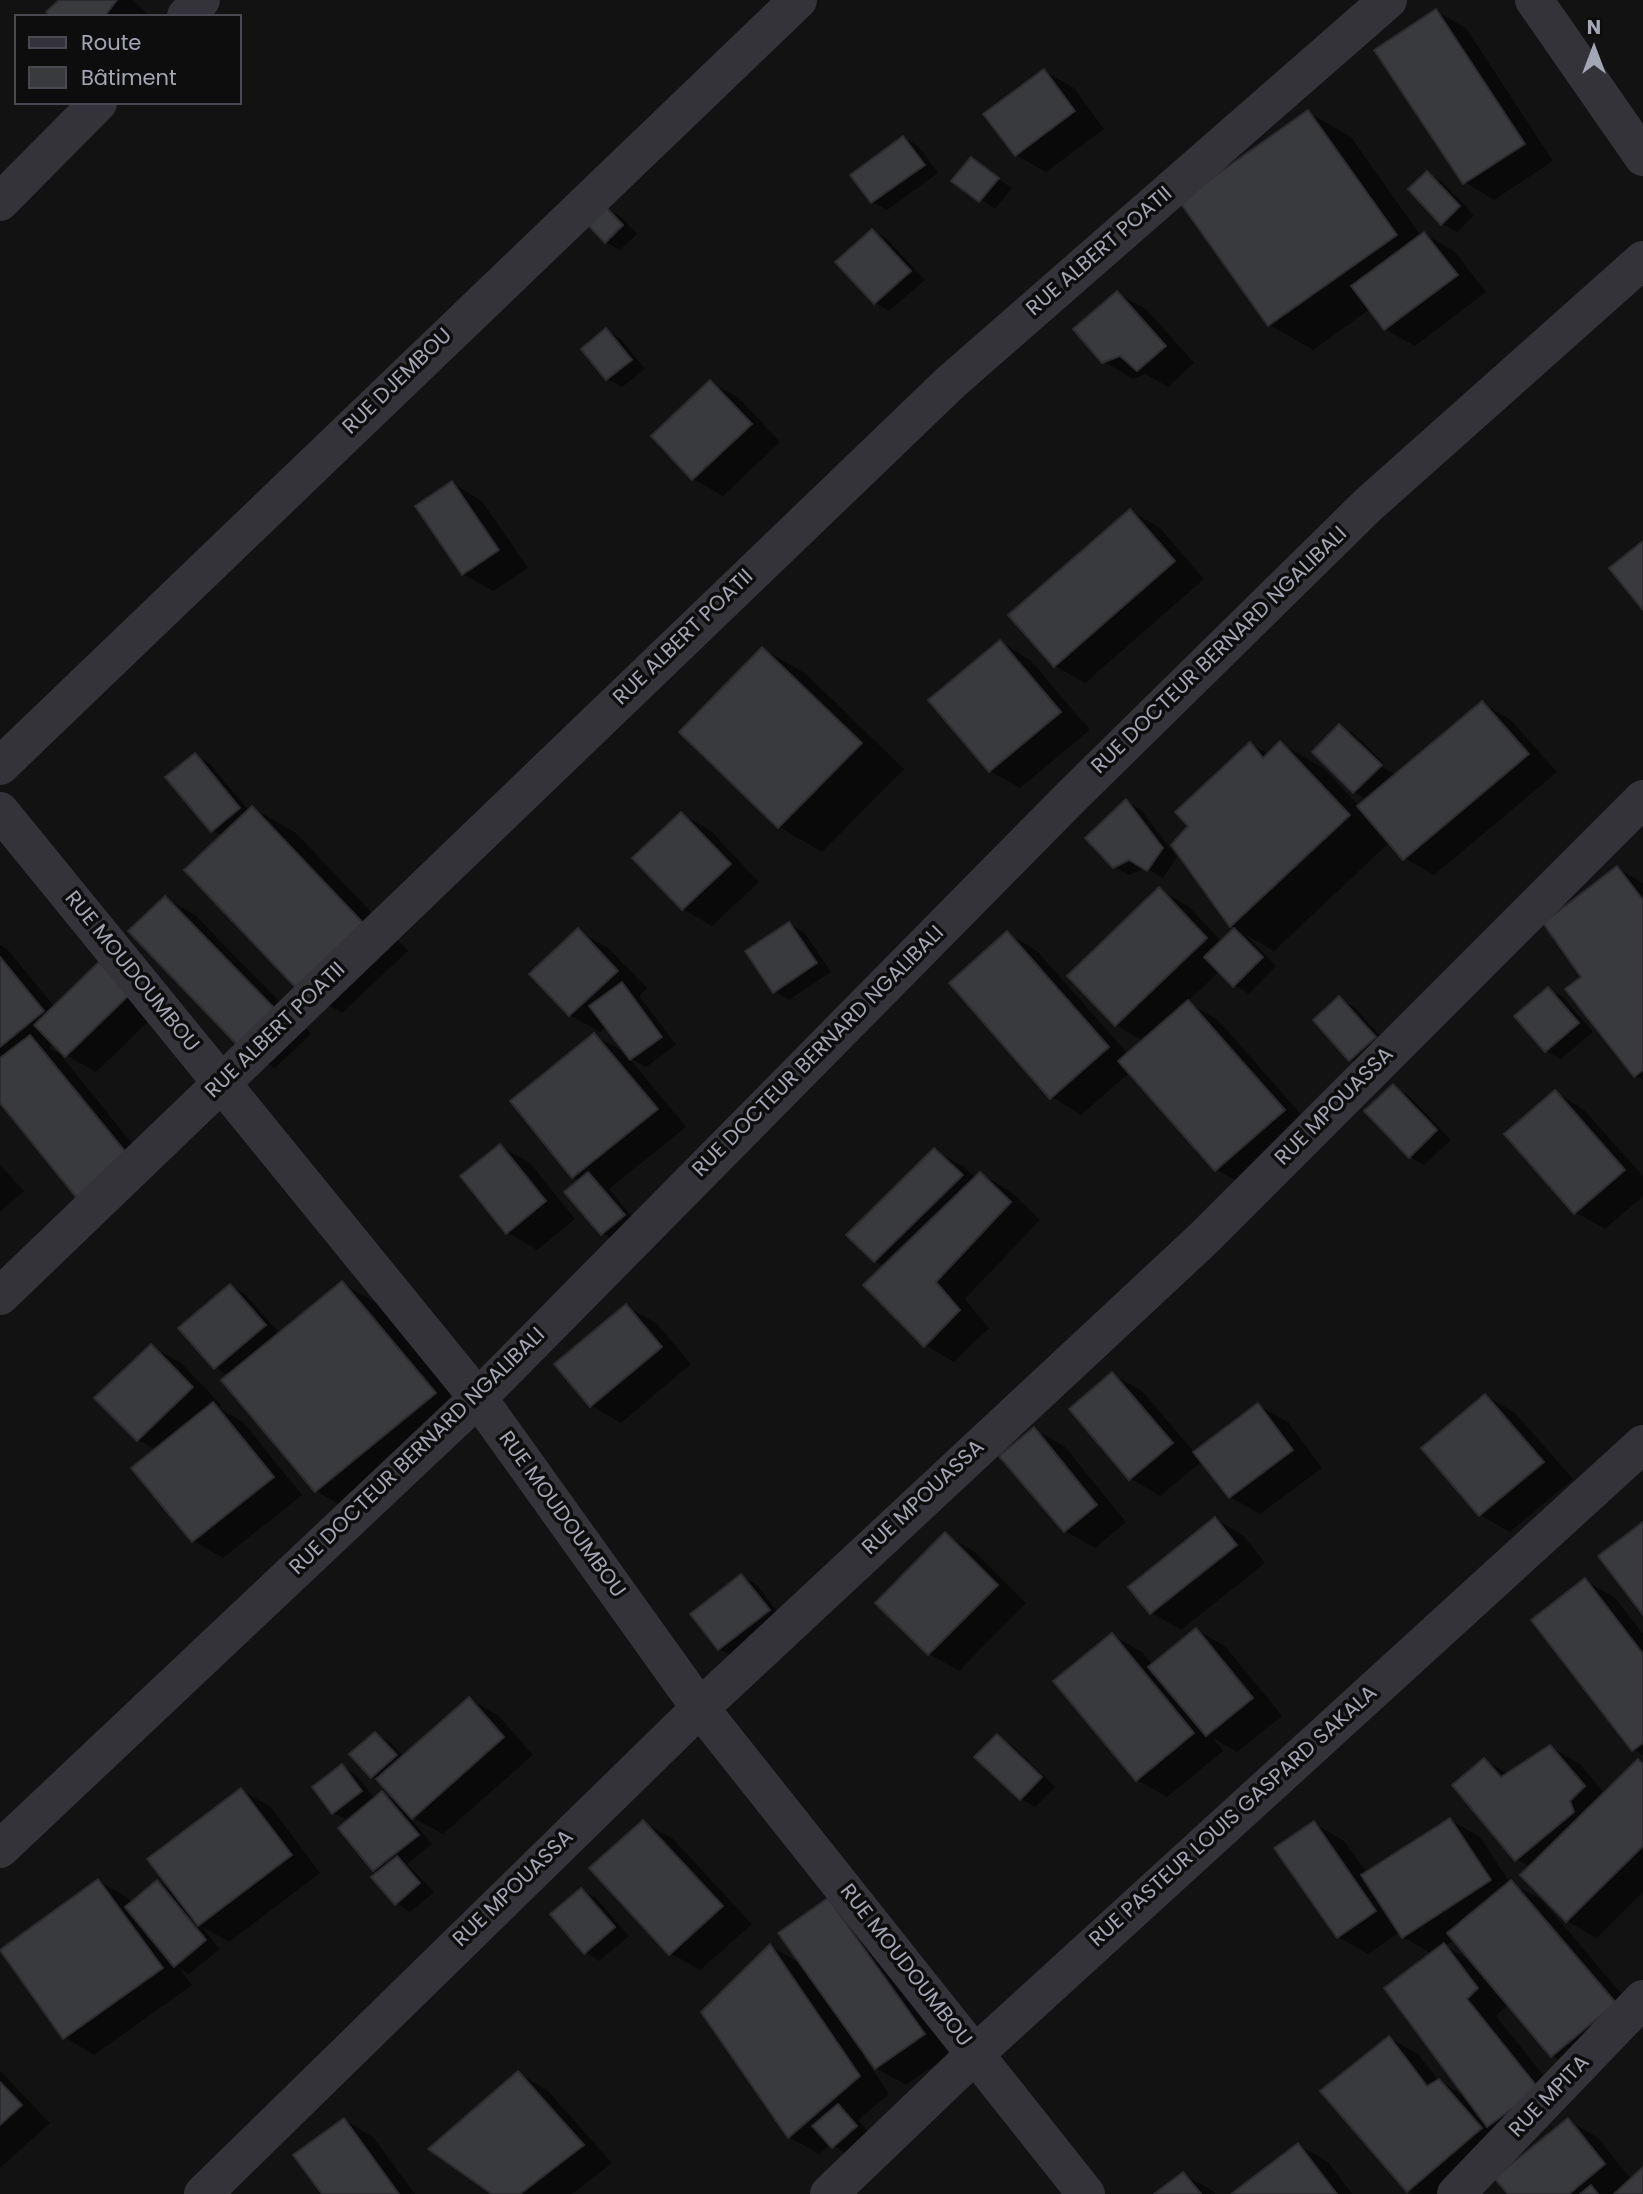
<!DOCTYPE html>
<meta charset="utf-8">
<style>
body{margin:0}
#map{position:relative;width:1643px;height:2194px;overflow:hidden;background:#121213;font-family:Poppins,sans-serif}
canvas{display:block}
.legend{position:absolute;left:14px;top:14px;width:228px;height:91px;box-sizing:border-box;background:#0d0d0e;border:2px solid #494a51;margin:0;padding:9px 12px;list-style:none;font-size:21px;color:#a3a6b5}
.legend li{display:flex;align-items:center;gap:14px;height:35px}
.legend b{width:35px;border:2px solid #494a51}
.north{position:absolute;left:1559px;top:14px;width:70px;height:70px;-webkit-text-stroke:5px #0d0d0e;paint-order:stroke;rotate:0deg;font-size:19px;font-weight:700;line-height:28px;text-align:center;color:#a3a6b5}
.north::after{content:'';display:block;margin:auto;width:24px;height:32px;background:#a3a6b5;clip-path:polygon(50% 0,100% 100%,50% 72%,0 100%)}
</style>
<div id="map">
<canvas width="1643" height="2194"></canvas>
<ul class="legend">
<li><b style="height:9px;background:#333339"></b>Route</li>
<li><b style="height:19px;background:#393a3e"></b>Bâtiment</li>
</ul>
<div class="north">N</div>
</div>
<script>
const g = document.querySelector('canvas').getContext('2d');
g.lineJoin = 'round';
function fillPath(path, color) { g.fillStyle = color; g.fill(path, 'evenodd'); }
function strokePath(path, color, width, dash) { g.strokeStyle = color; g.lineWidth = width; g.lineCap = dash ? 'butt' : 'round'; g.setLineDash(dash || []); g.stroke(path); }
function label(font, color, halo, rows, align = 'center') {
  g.font = font + ' Poppins,sans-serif'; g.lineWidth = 7; g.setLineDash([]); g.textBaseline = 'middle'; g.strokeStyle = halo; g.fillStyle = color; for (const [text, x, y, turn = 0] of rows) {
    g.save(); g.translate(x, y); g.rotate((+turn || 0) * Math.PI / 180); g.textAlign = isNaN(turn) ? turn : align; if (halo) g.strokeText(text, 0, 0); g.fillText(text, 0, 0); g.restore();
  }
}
fillPath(new Path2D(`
 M 61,0 L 133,0 L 148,15 L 52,16 Z
 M 1436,11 L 1466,28 L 1553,161 L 1494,200 L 1465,182 Z
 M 1044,71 L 1074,88 L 1104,129 L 1046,172 L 1016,155 Z
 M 1308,112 L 1351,137 L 1421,236 L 1424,234 L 1454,251 L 1486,292 L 1415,346 L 1385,329 L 1370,309 L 1313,350 L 1270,325 L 1181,201 Z
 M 904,138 L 918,146 L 938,173 L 887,210 L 872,202 Z
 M 983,169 L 1012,188 L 995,209 L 954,181 Z
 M 1427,173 L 1442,182 L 1474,215 L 1457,232 L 1442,224 Z
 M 605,208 L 620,216 L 637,234 L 620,250 L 606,242 Z
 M 872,231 L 887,239 L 925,280 L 889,311 L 875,303 Z
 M 1117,293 L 1147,310 L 1194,363 L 1168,387 L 1145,374 L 1133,379 L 1103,361 Z
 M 606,330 L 621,339 L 645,369 L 622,387 L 607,379 Z
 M 711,382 L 740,399 L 780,442 L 723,496 L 693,479 L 653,437 Z
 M 452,483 L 482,501 L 528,568 L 493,591 L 463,574 Z
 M 1130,511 L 1160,528 L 1204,579 L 1085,683 L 1055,666 Z
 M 1001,642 L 1030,660 L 1090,730 L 1020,788 L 990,771 Z
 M 763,649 L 806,674 L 904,769 L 822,852 L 779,827 Z
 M 1482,703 L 1511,720 L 1557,772 L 1434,875 L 1404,858 L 1390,842 L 1274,951 L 1246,935 L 1276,966 L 1249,994 L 1234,985 L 1220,971 L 1187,1002 L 1218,1020 L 1313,1128 L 1245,1186 L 1216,1169 L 1130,1072 L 1081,1115 L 1052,1097 L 1007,933 L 1037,951 L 1128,1054 L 1143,1041 L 1116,1025 L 1159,889 L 1189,907 L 1222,942 L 1236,929 L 1231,926 L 1174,845 L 1250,744 L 1269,754 L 1280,743 L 1323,768 L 1359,806 L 1367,800 L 1354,792 L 1340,726 L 1354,734 L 1386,765 L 1375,759 L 1373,762 L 1396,775 Z
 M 195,755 L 210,764 L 249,811 L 253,808 L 296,833 L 408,951 L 342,1013 L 299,988 L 223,836 L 212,830 Z
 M 1126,801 L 1141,810 L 1177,857 L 1163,878 L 1145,868 L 1129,875 L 1114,867 Z
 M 681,814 L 711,831 L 759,882 L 712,926 L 683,909 Z
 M 1617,868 L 1643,883 L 1643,1080 L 1635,1075 Z
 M 165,898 L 195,915 L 311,1034 L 275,1068 L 245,1051 Z
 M 789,924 L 804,932 L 831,972 L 789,1000 L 774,991 Z
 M 578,931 L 608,948 L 647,988 L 639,996 L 676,1045 L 646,1067 L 628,1057 L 686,1127 L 609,1189 L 638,1224 L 617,1242 L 602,1233 L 580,1181 L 573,1177 L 594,1035 L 628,1054 L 607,1026 L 600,1032 L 570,1015 L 531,974 Z
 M 0,945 L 7,949 L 55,1007 L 99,964 L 159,1011 L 96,1072 L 66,1055 L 55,1043 L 49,1048 L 60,1054 L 156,1173 L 107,1213 L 0,1101 Z
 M 1548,989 L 1563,997 L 1593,1032 L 1561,1059 L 1546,1051 Z
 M 1340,999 L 1354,1007 L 1389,1046 L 1365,1068 L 1350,1059 Z
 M 1393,1087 L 1408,1095 L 1451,1140 L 1424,1165 L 1410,1157 Z
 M 1555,1092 L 1584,1110 L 1643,1176 L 1643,1196 L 1605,1229 L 1575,1212 Z
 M 500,1146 L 530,1163 L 575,1219 L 537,1250 L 507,1232 Z
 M 934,1150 L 964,1167 L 976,1178 L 981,1174 L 1010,1191 L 1040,1220 L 965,1299 L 989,1328 L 954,1362 L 925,1345 L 885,1267 L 875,1261 Z
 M 0,1165 L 24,1191 L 0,1212 Z
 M 342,1283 L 385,1308 L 478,1418 L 359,1516 L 316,1491 L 229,1376 L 215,1367 L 231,1286 L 245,1294 L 280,1334 Z
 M 626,1306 L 656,1323 L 691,1364 L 621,1423 L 592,1406 Z
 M 151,1346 L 181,1363 L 221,1405 L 219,1408 L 243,1422 L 302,1495 L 223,1558 L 193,1541 L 156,1450 L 138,1440 L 96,1398 Z
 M 1112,1374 L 1142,1391 L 1195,1453 L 1258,1405 L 1288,1422 L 1322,1468 L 1260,1514 L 1230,1497 L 1202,1461 L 1160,1496 L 1130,1478 Z
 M 1486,1396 L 1515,1413 L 1573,1479 L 1510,1532 L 1480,1515 Z
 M 1034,1429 L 1064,1446 L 1126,1522 L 1095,1548 L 1065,1531 Z
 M 1215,1519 L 1244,1536 L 1265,1563 L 1181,1630 L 1151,1612 Z
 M 945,1535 L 975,1552 L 1026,1603 L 959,1671 L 929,1654 Z
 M 741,1576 L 756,1584 L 783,1619 L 734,1657 L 719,1649 Z
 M 1585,1580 L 1615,1598 L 1643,1634 L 1643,1755 L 1633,1749 Z
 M 1197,1630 L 1226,1647 L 1282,1716 L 1237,1752 L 1213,1738 L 1223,1751 L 1167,1797 L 1137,1780 L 1112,1635 L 1142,1652 L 1153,1666 Z
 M 470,1699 L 499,1716 L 533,1755 L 443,1834 L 408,1815 L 432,1844 L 407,1864 L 434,1892 L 410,1912 L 396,1903 L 379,1873 L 375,1870 L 340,1828 L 349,1821 L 333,1813 L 342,1766 L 356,1775 L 375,1799 L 382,1793 L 398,1802 L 381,1782 L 373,1777 L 352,1755 L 376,1734 L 390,1742 L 404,1757 Z
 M 997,1737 L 1012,1745 L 1055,1787 L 1035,1807 L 1021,1799 Z
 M 1550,1747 L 1580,1764 L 1605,1794 L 1643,1764 L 1643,1892 L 1597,1938 L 1567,1921 L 1530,1867 L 1516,1859 L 1485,1760 L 1508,1774 Z
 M 241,1790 L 271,1807 L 320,1873 L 229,1942 L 201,1926 L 220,1949 L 189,1974 L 179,1968 L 192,1985 L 94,2055 L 64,2037 L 98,1881 L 128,1898 L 131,1903 L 158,1882 L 174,1891 Z
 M 1450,1820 L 1480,1837 L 1510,1883 L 1541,1899 L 1643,2019 L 1582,2073 L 1552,2056 L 1508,2004 L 1496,2016 L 1568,2106 L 1454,2194 L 1414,2194 L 1408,2191 L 1390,2038 L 1419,2055 L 1438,2080 L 1467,2097 L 1432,1954 L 1403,1937 L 1400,1932 L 1368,1954 L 1338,1937 L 1315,1824 L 1344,1841 L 1367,1873 ZM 1455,1940 L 1472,1961 L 1445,1946 Z
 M 643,1822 L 673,1839 L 752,1924 L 700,1970 L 670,1953 Z
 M 581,1890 L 596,1898 L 629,1936 L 599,1961 L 585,1952 Z
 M 828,1900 L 953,2052 L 906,2085 L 876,2068 L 867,2055 L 864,2057 L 889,2094 L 858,2120 L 871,2135 L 848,2155 L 831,2144 L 819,2154 L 789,2137 L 703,2012 L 770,1946 L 802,1964 Z
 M 0,2071 L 50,2123 L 0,2168 Z
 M 519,2073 L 548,2091 L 612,2163 L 572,2194 L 495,2194 Z
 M 344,2120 L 373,2137 L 415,2194 L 324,2194 Z
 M 1568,2120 L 1598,2138 L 1632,2180 L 1643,2170 L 1643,2194 L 1510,2194 Z
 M 1298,2145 L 1328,2162 L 1352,2194 L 1234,2194 Z
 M 1183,2174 L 1213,2191 L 1215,2194 L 1157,2194 Z`), '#0007');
const building = new Path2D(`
 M 59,0 L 117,0 L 105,16 L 49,16 L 46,12 Z
 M 1436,9 L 1525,144 L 1463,184 L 1374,50 Z
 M 1044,69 L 1075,111 L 1015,156 L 983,114 Z
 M 1308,110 L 1397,235 L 1268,326 L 1179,201 Z
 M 903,136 L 925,165 L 871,203 L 850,175 Z
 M 971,157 L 999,178 L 979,202 L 951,181 Z
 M 1427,171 L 1460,206 L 1441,225 L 1408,189 Z
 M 605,206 L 623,225 L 605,243 L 587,224 Z
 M 872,229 L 911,271 L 874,304 L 835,262 Z
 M 1424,232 L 1458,275 L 1384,330 L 1351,286 Z
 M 1117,291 L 1166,346 L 1137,371 L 1120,356 L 1102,363 L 1073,329 Z
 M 606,328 L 632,360 L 606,380 L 581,349 Z
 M 710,380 L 752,424 L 692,480 L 651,436 Z
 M 452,481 L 499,550 L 462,575 L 415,506 Z
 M 1130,509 L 1175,561 L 1054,667 L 1008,615 Z
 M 1643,541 L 1643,610 L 1609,568 Z
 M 1000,640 L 1061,712 L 989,772 L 928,700 Z
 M 762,647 L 862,743 L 778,828 L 679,732 Z
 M 1482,701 L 1529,754 L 1403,860 L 1357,806 Z
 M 1339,724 L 1382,765 L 1353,793 L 1312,752 Z
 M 1280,741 L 1350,815 L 1230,927 L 1171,845 L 1188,826 L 1175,812 L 1250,742 L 1263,758 Z
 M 195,753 L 240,808 L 211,832 L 165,777 Z
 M 1126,799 L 1163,848 L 1147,871 L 1129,860 L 1113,868 L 1085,838 Z
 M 252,806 L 366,926 L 298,990 L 184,870 Z
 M 681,812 L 731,864 L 682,910 L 632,858 Z
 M 1617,866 L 1643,900 L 1643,1070 L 1634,1077 L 1565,989 L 1581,977 L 1543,923 Z
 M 1159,887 L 1207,938 L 1115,1026 L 1067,976 Z
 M 165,896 L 282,1016 L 244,1052 L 128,931 Z
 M 789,922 L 817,963 L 773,993 L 745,951 Z
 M 578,928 L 618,971 L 569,1016 L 529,974 Z
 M 1234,928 L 1263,957 L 1233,987 L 1204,957 Z
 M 1007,931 L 1109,1047 L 1050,1099 L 949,983 Z
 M 0,957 L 44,1011 L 0,1047 Z
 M 99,962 L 130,994 L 65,1057 L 34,1025 Z
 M 622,982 L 662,1037 L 630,1060 L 589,1006 Z
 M 1548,987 L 1579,1023 L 1545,1052 L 1514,1016 Z
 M 1339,996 L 1376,1037 L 1349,1061 L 1313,1020 Z
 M 1188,1000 L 1285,1110 L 1215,1171 L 1118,1061 Z
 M 594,1033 L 658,1109 L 572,1178 L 510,1101 Z
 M 30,1035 L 128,1155 L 76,1197 L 0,1103 L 0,1058 Z
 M 1393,1084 L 1437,1130 L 1409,1158 L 1364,1111 Z
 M 1555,1090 L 1625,1170 L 1574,1214 L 1504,1134 Z
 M 500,1144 L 546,1201 L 506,1234 L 460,1176 Z
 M 934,1148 L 963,1175 L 874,1262 L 846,1235 Z
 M 588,1172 L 625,1215 L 601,1235 L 564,1192 Z
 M 980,1172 L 1011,1202 L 936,1282 L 960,1310 L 924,1347 L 863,1285 Z
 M 342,1281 L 436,1393 L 315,1492 L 221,1380 Z
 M 230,1284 L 266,1325 L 214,1369 L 178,1328 Z
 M 626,1304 L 662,1347 L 590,1407 L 554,1364 Z
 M 151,1344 L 193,1387 L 137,1441 L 94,1398 Z
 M 1112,1372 L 1173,1443 L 1129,1480 L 1069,1409 Z
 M 1485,1394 L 1544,1462 L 1479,1516 L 1421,1448 Z
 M 213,1402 L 274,1477 L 192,1542 L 131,1468 Z
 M 1258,1403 L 1293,1450 L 1229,1498 L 1193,1452 Z
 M 1034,1427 L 1097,1505 L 1064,1532 L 999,1456 Z
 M 1215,1517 L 1237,1545 L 1150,1614 L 1128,1587 Z
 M 1643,1522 L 1643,1615 L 1598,1556 Z
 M 945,1532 L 998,1585 L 928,1655 L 875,1603 Z
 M 741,1574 L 770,1610 L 718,1650 L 690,1614 Z
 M 1585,1578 L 1643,1654 L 1643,1743 L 1632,1751 L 1531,1620 Z
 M 1196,1628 L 1253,1698 L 1206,1736 L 1148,1667 Z
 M 1112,1633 L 1194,1733 L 1136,1781 L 1053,1681 Z
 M 469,1697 L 504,1737 L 412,1819 L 376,1779 Z
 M 375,1732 L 397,1755 L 371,1778 L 349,1754 Z
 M 997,1734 L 1042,1777 L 1020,1800 L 974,1757 Z
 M 1550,1745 L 1585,1786 L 1570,1801 L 1574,1812 L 1515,1861 L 1452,1785 L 1484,1758 L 1501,1777 Z
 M 1638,1759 L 1643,1764 L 1643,1846 L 1566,1922 L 1520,1875 Z
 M 342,1764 L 362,1791 L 332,1814 L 312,1787 Z
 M 241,1788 L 292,1855 L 198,1926 L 147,1859 Z
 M 382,1791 L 419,1835 L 373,1871 L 338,1828 Z
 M 1450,1818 L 1491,1880 L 1402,1938 L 1361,1875 Z
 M 643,1820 L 723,1906 L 669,1955 L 589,1868 Z
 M 1314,1821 L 1376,1911 L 1337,1938 L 1274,1848 Z
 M 397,1856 L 420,1883 L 395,1905 L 371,1877 Z
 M 98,1879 L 163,1968 L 63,2039 L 0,1950 Z
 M 157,1880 L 206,1940 L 174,1967 L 125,1907 Z
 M 1511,1880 L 1616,2003 L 1551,2057 L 1447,1933 Z
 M 581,1888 L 615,1927 L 584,1954 L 550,1914 Z
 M 828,1898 L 925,2034 L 875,2069 L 778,1933 Z
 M 1444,1943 L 1478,1988 L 1467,1999 L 1539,2089 L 1487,2127 L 1384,1988 Z
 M 770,1944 L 860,2076 L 788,2138 L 701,2012 Z
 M 1389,2036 L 1427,2086 L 1439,2079 L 1482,2128 L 1407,2192 L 1320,2091 Z
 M 518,2071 L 584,2145 L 520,2194 L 492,2194 L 428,2149 Z
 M 0,2082 L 22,2105 L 0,2125 Z
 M 838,2104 L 857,2126 L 832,2148 L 812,2126 Z
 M 344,2118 L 399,2194 L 322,2194 L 293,2155 Z
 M 1568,2118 L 1605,2164 L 1569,2194 L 1508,2194 L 1494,2178 Z
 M 1298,2143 L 1337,2194 L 1231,2194 Z
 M 1643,2167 L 1643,2194 L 1614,2194 Z
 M 1183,2172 L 1201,2194 L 1154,2194 Z
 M 1591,2185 L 1598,2194 L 1580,2194 Z`);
fillPath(building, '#393a3e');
strokePath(building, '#2c2c30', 2);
strokePath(new Path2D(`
 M 1534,0 L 1643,157
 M 186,16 L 201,0
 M 0,202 L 98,103
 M 0,766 L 798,0
 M 0,811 L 478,1398 L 700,1708 L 1086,2194
 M 0,1296 L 951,382 L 1388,0
 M 0,1849 L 478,1398 L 1071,797 L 1368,505 L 1643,260
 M 203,2194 L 700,1708 L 1204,1238 L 1643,799
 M 829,2194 L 975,2054 L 1643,1444
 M 1456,2194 L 1643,1999`), '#333339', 38);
label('21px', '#a3a6b5', '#0d0d0e', [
 ["RUE ALBERT POATII",1100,252,-41],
 ["RUE DJEMBOU",398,382,-44],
 ["RUE ALBERT POATII",684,638,-44],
 ["RUE DOCTEUR BERNARD NGALIBALI",1220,651,-44],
 ["RUE MOUDOUMBOU",131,972,51],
 ["RUE ALBERT POATII",276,1031,-44],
 ["RUE DOCTEUR BERNARD NGALIBALI",819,1052,-45],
 ["RUE MPOUASSA",1335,1107,-45],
 ["RUE DOCTEUR BERNARD NGALIBALI",418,1452,-44],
 ["RUE MPOUASSA",924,1498,-43],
 ["RUE MOUDOUMBOU",561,1515,54],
 ["RUE PASTEUR LOUIS GASPARD SAKALA",1234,1817,-42],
 ["RUE MPOUASSA",514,1889,-44],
 ["RUE MOUDOUMBOU",905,1966,52],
 ["RUE MPITA",1550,2097,-46]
]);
</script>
